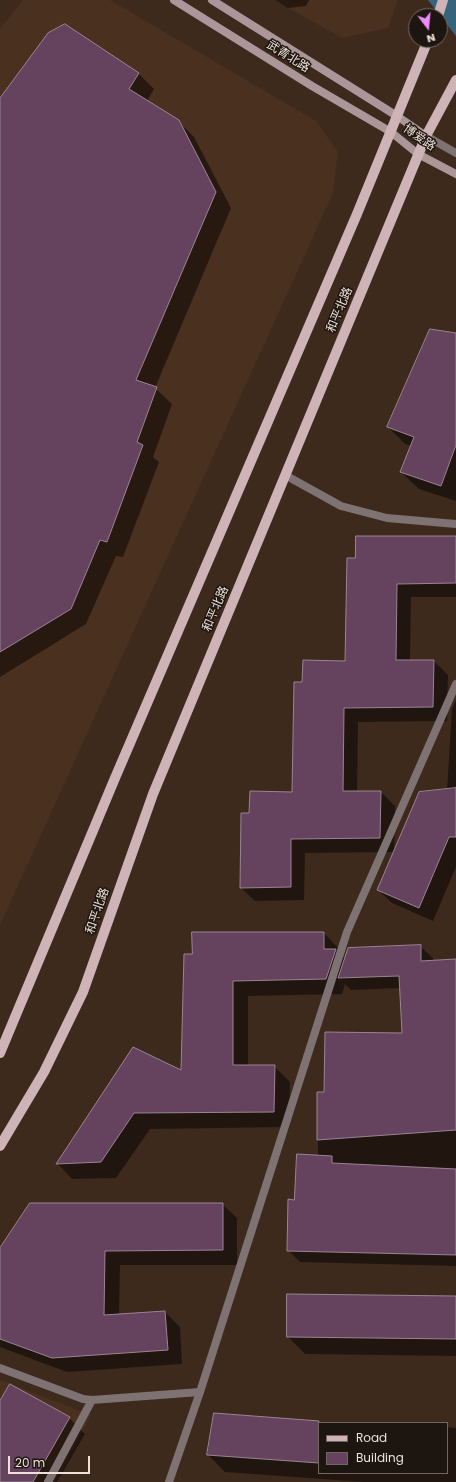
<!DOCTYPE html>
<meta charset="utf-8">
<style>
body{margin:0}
#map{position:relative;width:456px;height:1482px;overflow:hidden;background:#3d2a1d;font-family:Poppins,sans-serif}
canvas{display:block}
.legend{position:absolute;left:318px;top:1422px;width:130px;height:52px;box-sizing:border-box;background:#1d150f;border:1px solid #716760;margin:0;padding:5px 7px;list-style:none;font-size:12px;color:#eee1d9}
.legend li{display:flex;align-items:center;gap:8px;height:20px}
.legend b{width:20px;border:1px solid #716760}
.north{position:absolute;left:408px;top:8px;width:40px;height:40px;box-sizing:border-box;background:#1d150f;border:1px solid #716760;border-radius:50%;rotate:164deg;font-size:11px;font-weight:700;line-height:16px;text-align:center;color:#eee1d9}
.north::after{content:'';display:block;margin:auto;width:14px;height:18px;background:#ed8cfa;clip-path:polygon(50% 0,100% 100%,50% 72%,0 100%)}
.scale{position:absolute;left:8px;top:1456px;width:82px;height:18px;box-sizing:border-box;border:2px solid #eee1d9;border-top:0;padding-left:5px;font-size:12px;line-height:14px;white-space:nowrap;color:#eee1d9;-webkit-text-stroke:3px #1d150f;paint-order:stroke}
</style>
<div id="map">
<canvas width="456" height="1482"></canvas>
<ul class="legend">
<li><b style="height:5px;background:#ceb4b7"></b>Road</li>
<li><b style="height:11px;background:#65425e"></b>Building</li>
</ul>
<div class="north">N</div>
<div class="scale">20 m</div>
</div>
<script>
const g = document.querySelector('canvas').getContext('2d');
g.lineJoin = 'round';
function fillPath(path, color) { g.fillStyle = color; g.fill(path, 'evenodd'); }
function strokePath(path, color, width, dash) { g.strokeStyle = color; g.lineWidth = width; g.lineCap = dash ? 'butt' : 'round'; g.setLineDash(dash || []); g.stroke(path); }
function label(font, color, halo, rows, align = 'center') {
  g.font = font + ' Poppins,"Noto Sans SC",sans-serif'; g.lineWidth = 3; g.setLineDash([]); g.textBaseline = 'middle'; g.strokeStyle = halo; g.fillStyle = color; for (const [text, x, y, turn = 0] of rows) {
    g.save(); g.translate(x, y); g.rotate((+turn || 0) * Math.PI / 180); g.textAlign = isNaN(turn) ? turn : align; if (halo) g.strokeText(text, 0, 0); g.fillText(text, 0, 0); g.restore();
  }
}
fillPath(new Path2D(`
 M 23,0 L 110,0 L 316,121 L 338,152 L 333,193 L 0,925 L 0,29 Z
 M 274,0 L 398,0 L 388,28 L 342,38 Z
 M 0,1380 L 91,1415 L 56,1482 L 0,1482 Z`), '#49301f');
fillPath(new Path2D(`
 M 428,0 L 456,0 L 456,36 Z`), '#36647c');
fillPath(new Path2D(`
 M 275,0 L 309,0 L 306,6 L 288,8 Z
 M 64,25 L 138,73 L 154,89 L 147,101 L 178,121 L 194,137 L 231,208 L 155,388 L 172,404 L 153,457 L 159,462 L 123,557 L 116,556 L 86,624 L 0,677 L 0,100 L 48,34 L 51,31 Z
 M 456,334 L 456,501 L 419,489 L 401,472 L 412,446 L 405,444 L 388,427 Z
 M 456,537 L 456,597 L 411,597 L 410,661 L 434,661 L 448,675 L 447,721 L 358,722 L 357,792 L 381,792 L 395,806 L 394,852 L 305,853 L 304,900 L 255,901 L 241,888 L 250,814 L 293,793 L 303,683 L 346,662 L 356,559 Z
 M 456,700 L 456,867 L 433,921 L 392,903 L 378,890 L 447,790 L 452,709 Z
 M 324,933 L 339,949 L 339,953 L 345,959 L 420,946 L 433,958 L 433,961 L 456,960 L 456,1266 L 300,1262 L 288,1250 L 295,1201 L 318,1157 L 318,1093 L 325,1093 L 403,1034 L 401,988 L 351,990 L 345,984 L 342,994 L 248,996 L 248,1066 L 274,1066 L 290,1082 L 289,1127 L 150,1129 L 116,1178 L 72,1179 L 57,1163 L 182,1072 L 185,955 Z
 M 222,1204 L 237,1218 L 237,1265 L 120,1265 L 119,1315 L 165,1312 L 180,1327 L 182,1364 L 67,1372 L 0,1347 L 0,1249 Z
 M 456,1297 L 456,1356 L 305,1354 L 288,1337 Z
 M 0,1403 L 69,1418 L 85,1434 L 57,1482 L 0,1482 Z
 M 215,1414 L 327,1423 L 319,1423 L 319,1473 L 447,1473 L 447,1427 L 456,1428 L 456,1482 L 363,1482 L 225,1472 L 208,1455 Z`), '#0007');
const building = new Path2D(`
 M 65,24 L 139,73 L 129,89 L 179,120 L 216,192 L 136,380 L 157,387 L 137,442 L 143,445 L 107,542 L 100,540 L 71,609 L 0,652 L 0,98 L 48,33 Z
 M 430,329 L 456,333 L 456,445 L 441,486 L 400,472 L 414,437 L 387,427 Z
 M 356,536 L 456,536 L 456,583 L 397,584 L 396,660 L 434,660 L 433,707 L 344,708 L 343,791 L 381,791 L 380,838 L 291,839 L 291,887 L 240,888 L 241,813 L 249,813 L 250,791 L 292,792 L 294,682 L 302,682 L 303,660 L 345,661 L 347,558 L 355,558 Z
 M 456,788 L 456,837 L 449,837 L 419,908 L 377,890 L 419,792 Z
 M 192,932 L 324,932 L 324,949 L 336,949 L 326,979 L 233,981 L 233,1065 L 275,1065 L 274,1112 L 134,1113 L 101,1162 L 56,1164 L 133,1047 L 181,1070 L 184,954 L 192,954 Z
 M 421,945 L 421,961 L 456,959 L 456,1130 L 317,1140 L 317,1092 L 324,1092 L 325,1032 L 402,1033 L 399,976 L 338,978 L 348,948 Z
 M 297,1154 L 332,1156 L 332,1163 L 456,1169 L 456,1255 L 287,1251 L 288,1199 L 294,1200 Z
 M 30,1203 L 223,1203 L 223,1250 L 105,1251 L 104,1315 L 165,1311 L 168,1350 L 52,1358 L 0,1339 L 0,1248 Z
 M 287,1294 L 456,1296 L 456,1339 L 287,1337 Z
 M 10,1384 L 70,1417 L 33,1482 L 0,1482 L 0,1401 Z
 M 214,1413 L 319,1421 L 319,1463 L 207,1455 Z`);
fillPath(building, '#65425e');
strokePath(building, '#9a8494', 1);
strokePath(new Path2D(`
 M 426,136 L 456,153
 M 285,475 L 341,506 L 387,518 L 456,524
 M 0,1368 L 83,1399 L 92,1400 L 200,1392
 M 48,1482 L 92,1400
 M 169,1482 L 200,1392 L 347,932 L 456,684`), '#7e7273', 8);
strokePath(new Path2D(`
 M 174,0 L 312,86 L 391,132 L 418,154 L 456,174
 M 212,0 L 397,116 L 426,136`), '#ab9799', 8);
strokePath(new Path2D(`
 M 438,16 L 443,0
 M 0,1053 L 115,778 L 357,214 L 428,40
 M 0,1146 L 44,1072 L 83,992 L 153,794 L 426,136 L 456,80`), '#ceb4b7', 10);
label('12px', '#eee1d9', '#1d150f', [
 ["武青北路",288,57,32],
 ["博爱路",419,138,35],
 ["和平北路",340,310,-67],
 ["和平北路",216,609,-67],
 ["和平北路",98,911,-71]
]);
</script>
